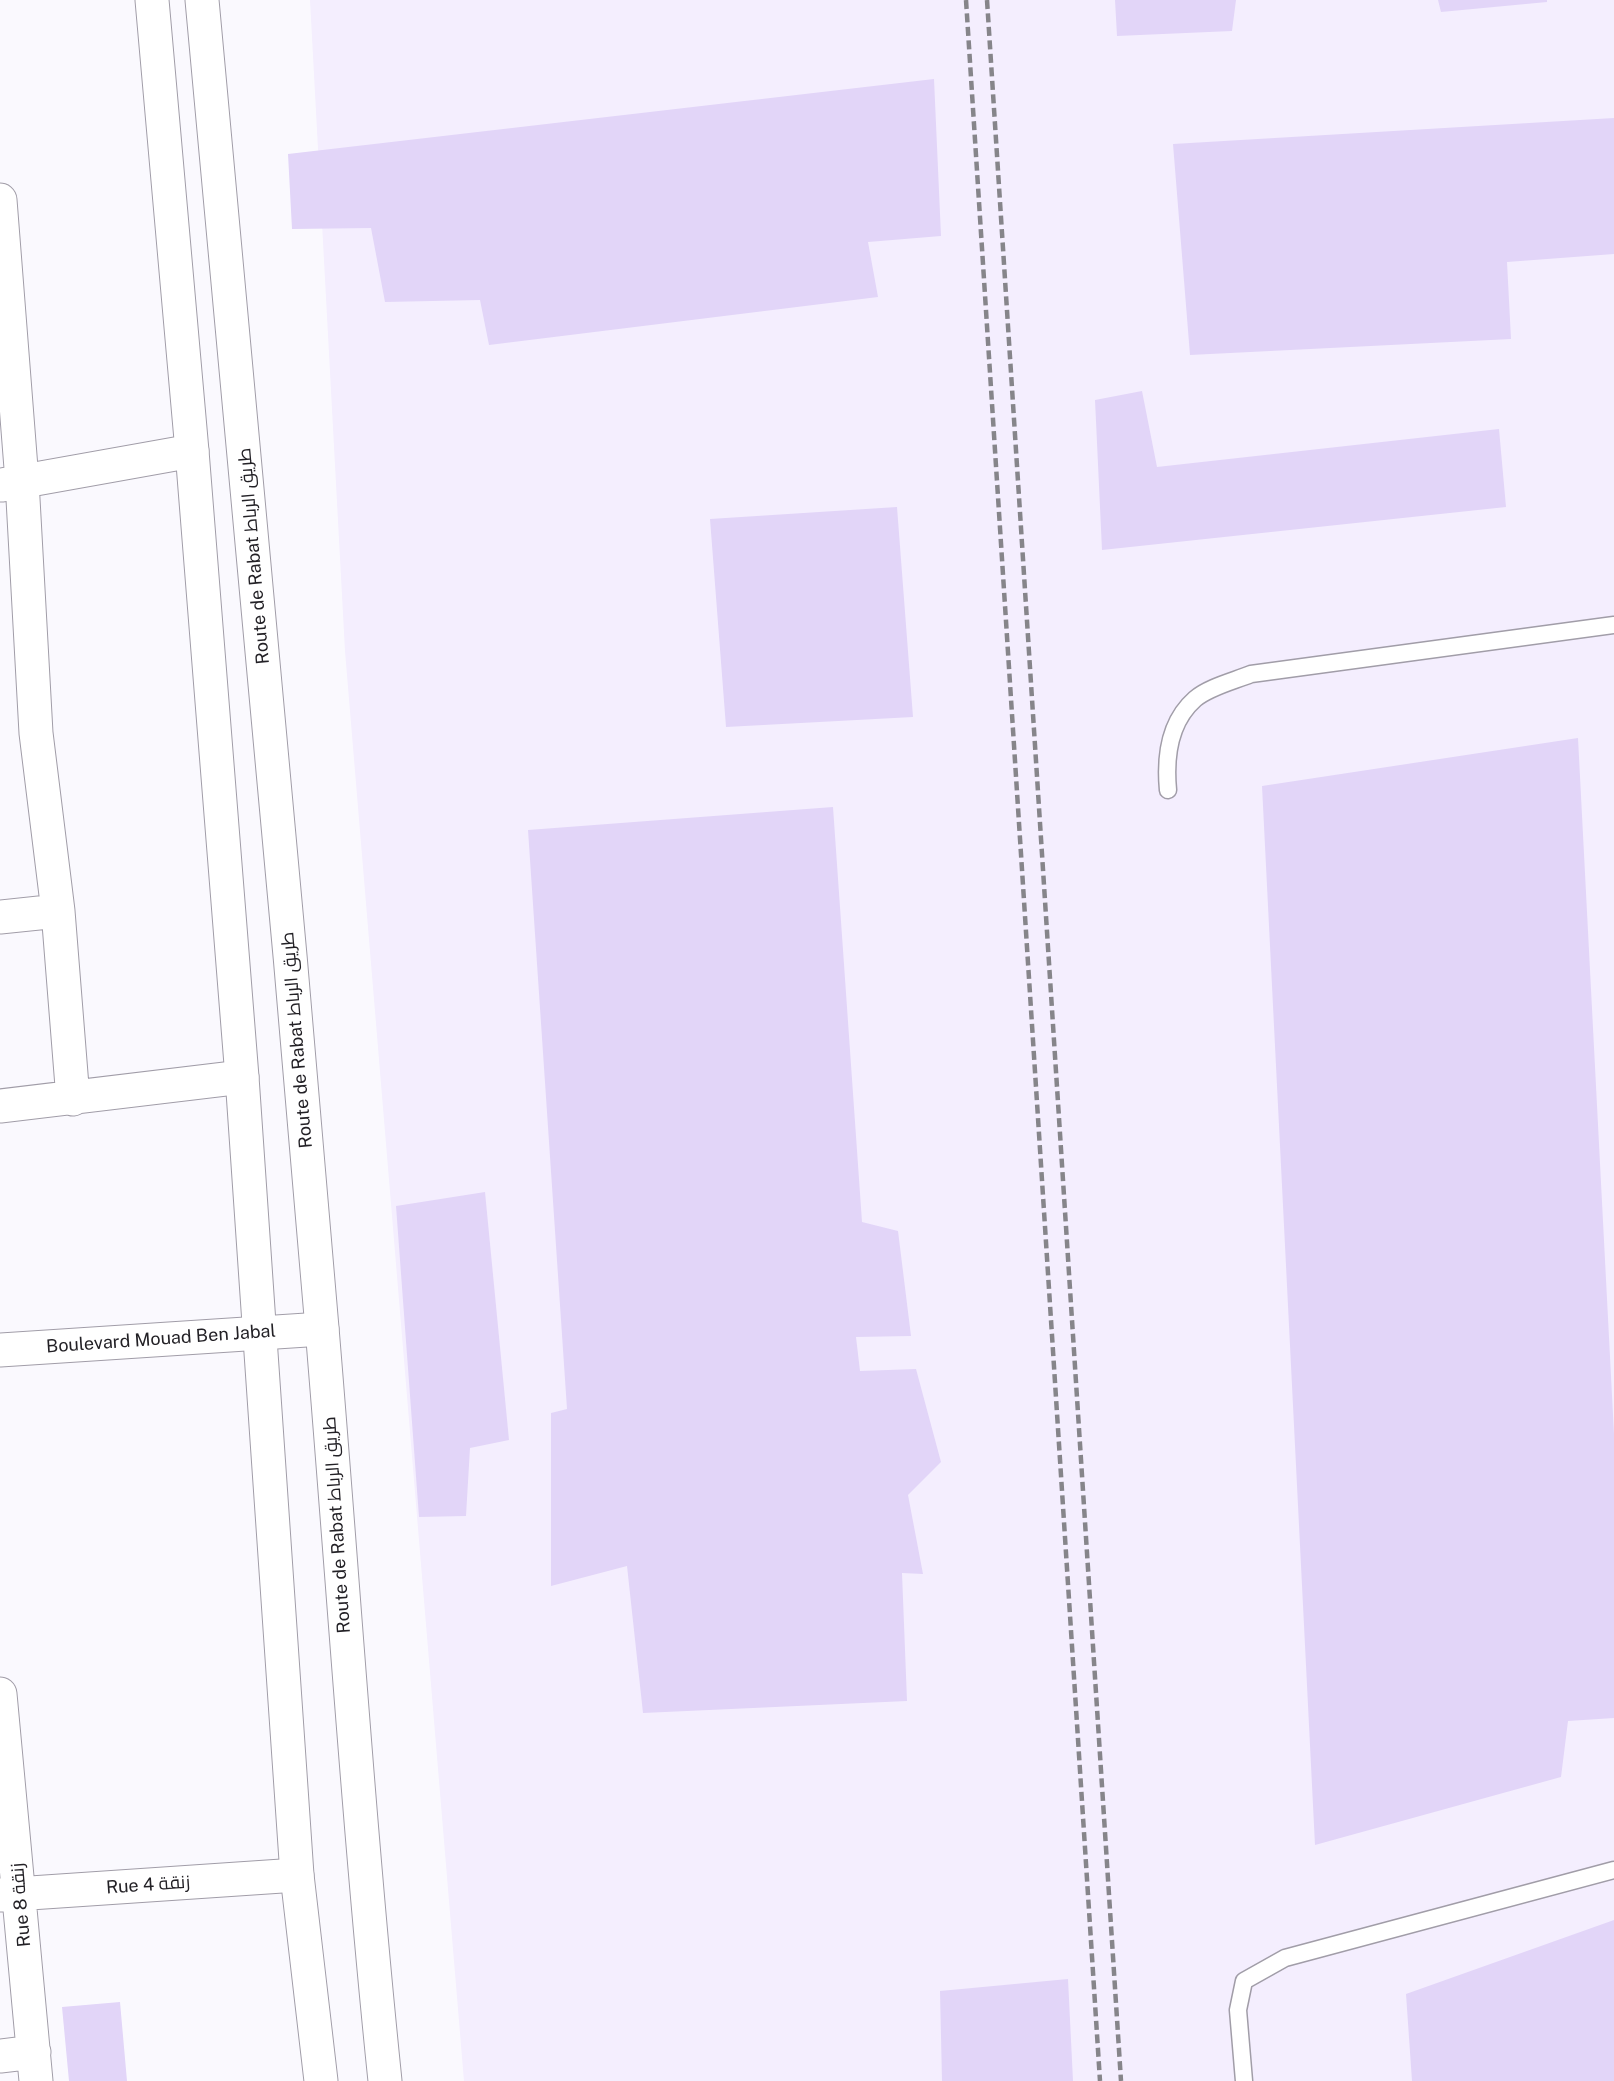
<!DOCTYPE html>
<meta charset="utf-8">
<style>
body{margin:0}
canvas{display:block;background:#faf9fe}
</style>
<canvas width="1614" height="2081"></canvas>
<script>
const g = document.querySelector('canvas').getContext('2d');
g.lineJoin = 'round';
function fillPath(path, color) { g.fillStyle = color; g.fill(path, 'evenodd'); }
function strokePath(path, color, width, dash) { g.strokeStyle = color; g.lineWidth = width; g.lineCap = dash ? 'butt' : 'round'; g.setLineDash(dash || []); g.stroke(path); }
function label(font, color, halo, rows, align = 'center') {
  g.font = font + ' "Public Sans",Cairo,sans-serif'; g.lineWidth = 4.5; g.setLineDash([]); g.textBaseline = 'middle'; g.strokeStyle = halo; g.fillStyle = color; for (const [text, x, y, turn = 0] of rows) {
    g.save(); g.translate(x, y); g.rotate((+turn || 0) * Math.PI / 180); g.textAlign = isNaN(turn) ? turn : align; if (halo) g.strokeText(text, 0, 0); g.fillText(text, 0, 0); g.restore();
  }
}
fillPath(new Path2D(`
 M 310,0 L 1614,0 L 1614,2081 L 464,2081 L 345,651 Z`), '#f4eefe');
fillPath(new Path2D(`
 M 1115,0 L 1236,0 L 1232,31 L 1117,36 Z
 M 1438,0 L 1547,0 L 1547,2 L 1441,12 Z
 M 934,79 L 941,236 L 868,242 L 878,297 L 489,345 L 480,300 L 385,302 L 371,228 L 292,229 L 288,154 Z
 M 1614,118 L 1614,254 L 1507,262 L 1511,339 L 1190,355 L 1173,144 Z
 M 1142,391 L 1157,467 L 1499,429 L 1506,507 L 1102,550 L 1095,400 Z
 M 897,507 L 913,717 L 726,727 L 710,519 Z
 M 1578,738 L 1614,1434 L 1614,1718 L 1568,1721 L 1561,1777 L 1315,1845 L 1262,786 Z
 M 833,807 L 862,1222 L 898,1231 L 911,1336 L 856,1337 L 860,1371 L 916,1369 L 941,1462 L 908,1495 L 923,1574 L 902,1573 L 907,1701 L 643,1713 L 627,1566 L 551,1586 L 551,1413 L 567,1409 L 528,830 Z
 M 485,1192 L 509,1440 L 470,1448 L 466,1516 L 419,1517 L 396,1206 Z
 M 1614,1920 L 1614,2081 L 1412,2081 L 1406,1994 Z
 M 1068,1979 L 1073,2081 L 942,2081 L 940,1991 Z
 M 120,2002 L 127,2081 L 69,2081 L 62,2007 Z`), '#e2d5f8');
const service = new Path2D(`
 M 1168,790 C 1165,758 1169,722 1195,699 C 1209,687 1234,681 1251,674 L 1614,625
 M 1244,2081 L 1238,2010 L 1244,1981 L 1285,1958 L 1614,1870`);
const minor = new Path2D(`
 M 0,200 L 22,481 L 36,733 L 58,911 L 73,1099
 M 2,485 L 192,451
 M 0,917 L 58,911
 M 0,1106 L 242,1077
 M 0,1694 L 36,2081
 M 0,1895 L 297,1875
 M 0,2056 L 34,2052`);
const tertiary = new Path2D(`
 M 0,1350 L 322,1329`);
const primary = new Path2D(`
 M 152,0 L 192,451 L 242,1077 L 297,1875 L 321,2081
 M 202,0 C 244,442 285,885 322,1328 C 343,1579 359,1830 385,2081`);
strokePath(service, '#a19da8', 19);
strokePath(minor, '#a19da8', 35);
strokePath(tertiary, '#a19da8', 35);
strokePath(primary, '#a19da8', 35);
strokePath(service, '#fff', 16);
strokePath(minor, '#fff', 33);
strokePath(tertiary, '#fff', 33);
strokePath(primary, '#fff', 33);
strokePath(new Path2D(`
 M 966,0 L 1100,2081
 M 987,0 L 1121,2081`), '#86858a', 4.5, [9, 4.5]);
label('18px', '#232126', '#fff', [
 ["Route de Rabat طريق الرباط",254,556,-95],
 ["Route de Rabat طريق الرباط",297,1040,-95],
 ["Boulevard Mouad Ben Jabal",161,1339,-4],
 ["Route de Rabat طريق الرباط",337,1525,-94],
 ["Rue 4 زنقة",148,1885,-4],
 ["Rue 8 زنقة",21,1905,-95]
]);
</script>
